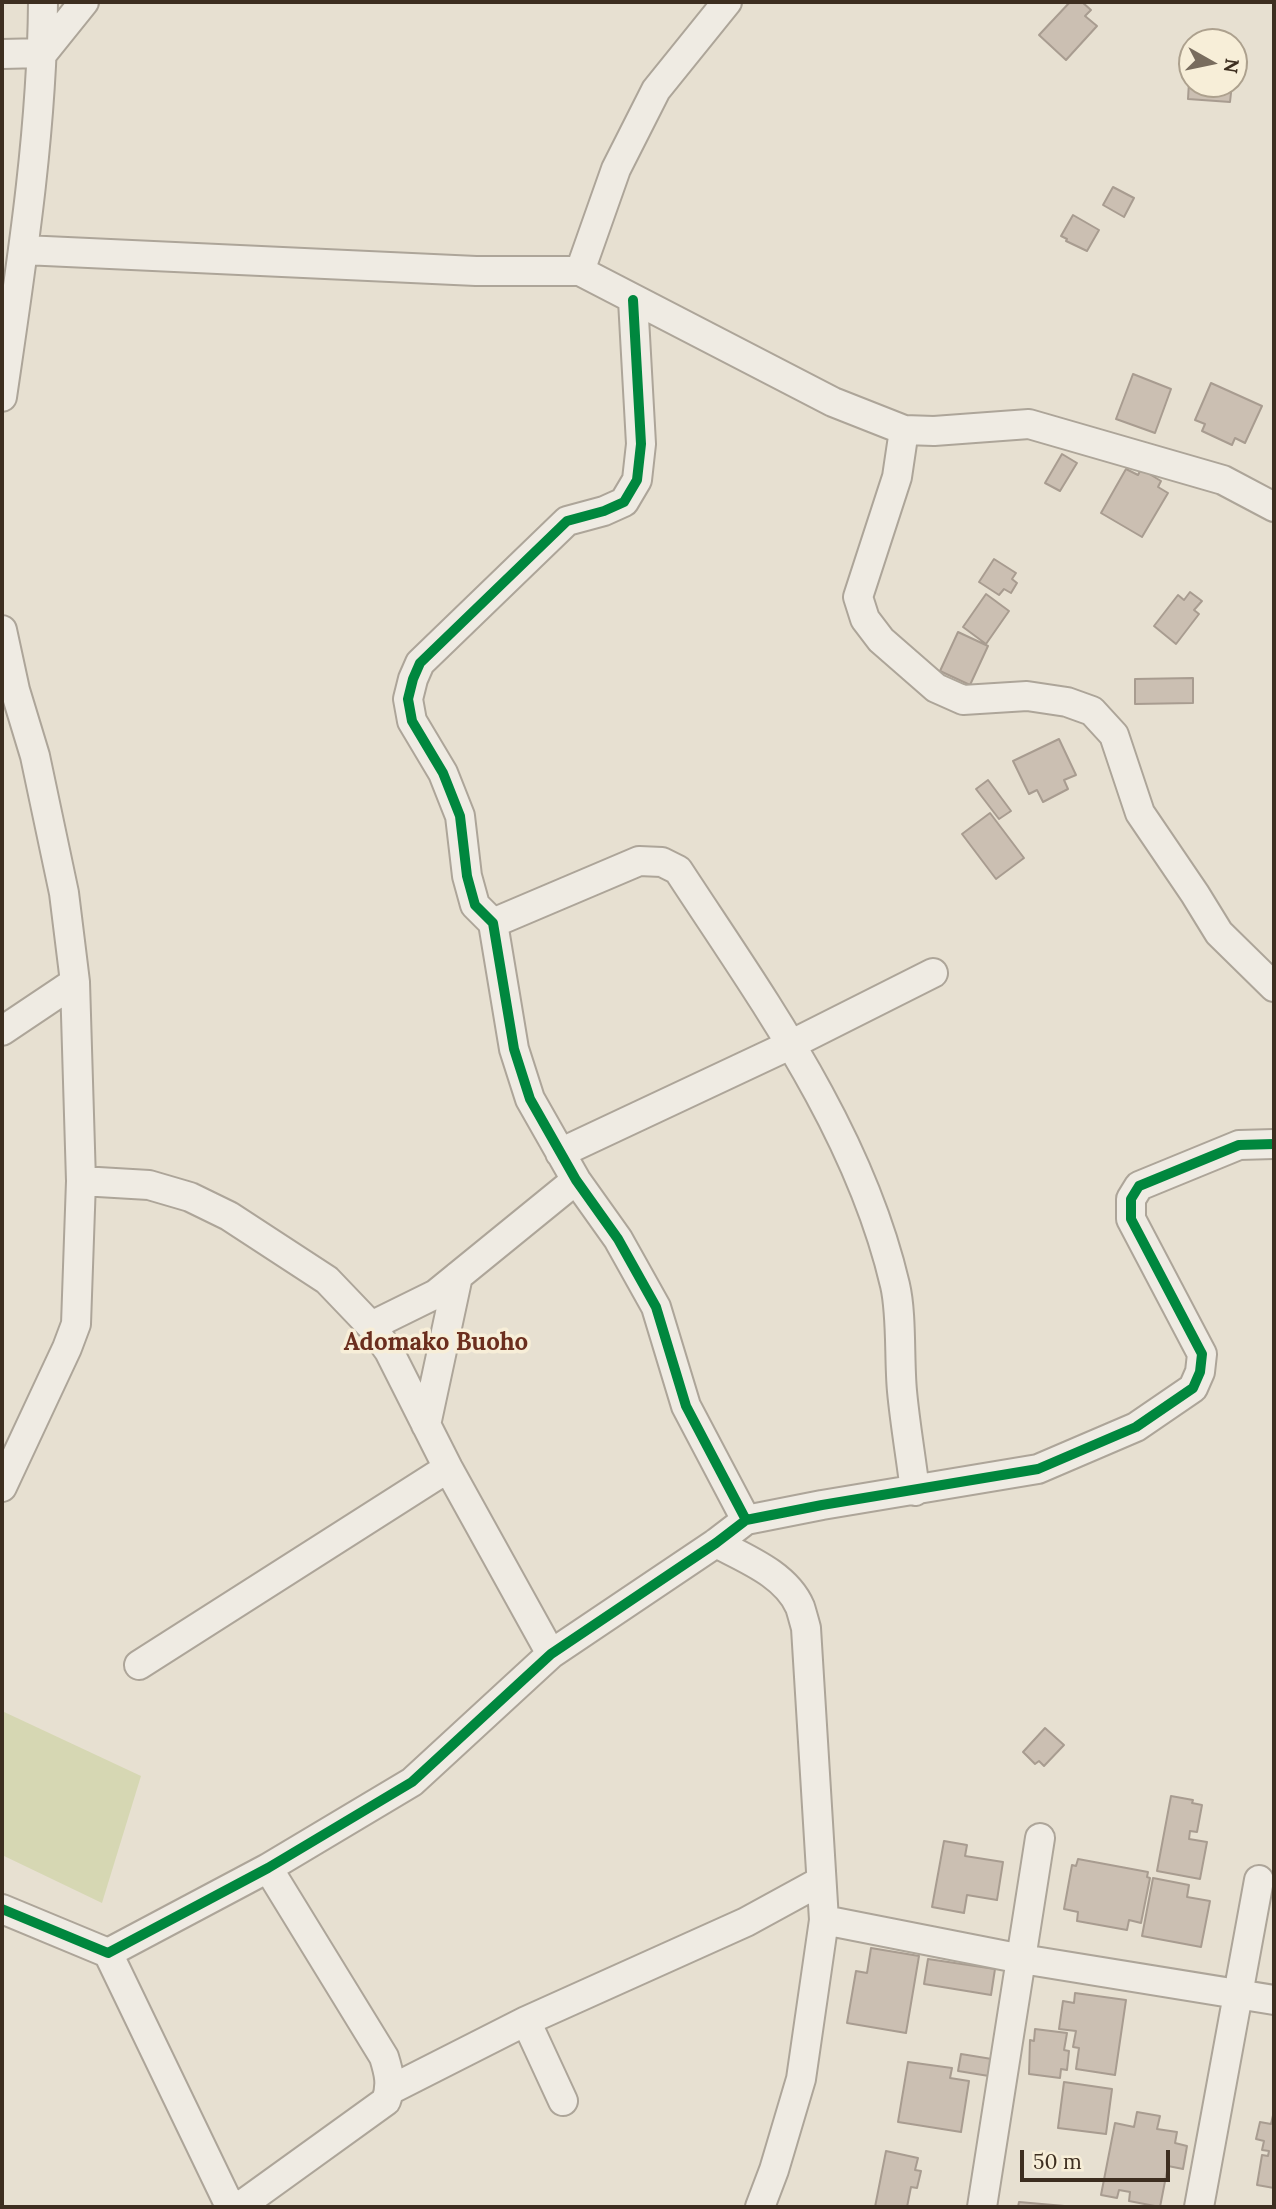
<!DOCTYPE html>
<style>
body{margin:0}
#map{position:relative;width:1276px;height:2209px;overflow:hidden;background:#e7e0d1;font-family:Lora,serif}
canvas{display:block}
.frame{position:absolute;inset:0;border:4px solid #3d2e20;pointer-events:none}
.north{position:absolute;left:1178px;top:28px;width:70px;height:70px;box-sizing:border-box;background:#f7eed8;border:2px solid #ada18e;border-radius:50%;rotate:99deg;font-size:19px;font-weight:700;line-height:28px;text-align:center;color:#3d2e20}
.north::after{content:'';display:block;margin:auto;width:24px;height:32px;background:#786c5e;clip-path:polygon(50% 0,100% 100%,50% 72%,0 100%)}
.scale{position:absolute;left:1020px;top:2150px;width:150px;height:32px;box-sizing:border-box;border:4px solid #3d2e20;border-top:0;padding-left:9px;font-size:21px;line-height:24px;white-space:nowrap;color:#3d2e20;-webkit-text-stroke:5px #f7eed8;paint-order:stroke}
</style>
<div id="map">
<canvas width="1276" height="2209"></canvas>
<div class="frame"></div>
<div class="north">N</div>
<div class="scale">50 m</div>
</div>
<script>
const g = document.querySelector('canvas').getContext('2d');
g.lineJoin = 'round';
function fillPath(path, color) { g.fillStyle = color; g.fill(path, 'evenodd'); }
function strokePath(path, color, width, dash) { g.strokeStyle = color; g.lineWidth = width; g.lineCap = dash ? 'butt' : 'round'; g.setLineDash(dash || []); g.stroke(path); }
function label(font, color, halo, rows, align = 'center') {
  g.font = font + ' Lora,serif'; g.lineWidth = 7; g.setLineDash([]); g.textBaseline = 'middle'; g.strokeStyle = halo; g.fillStyle = color; for (const [text, x, y, turn = 0] of rows) {
    g.save(); g.translate(x, y); g.rotate((+turn || 0) * Math.PI / 180); g.textAlign = isNaN(turn) ? turn : align; if (halo) g.strokeText(text, 0, 0); g.fillText(text, 0, 0); g.restore();
  }
}
fillPath(new Path2D(`
 M 2,1711 L 141,1776 L 102,1903 L 2,1855 Z`), '#d6d7b3');
const building = new Path2D(`
 M 1070,2 L 1082,2 L 1091,10 L 1085,16 L 1097,26 L 1066,60 L 1039,35 Z
 M 1190,65 L 1192,84 L 1232,84 L 1230,102 L 1188,99 Z
 M 1113,187 L 1134,198 L 1124,217 L 1103,205 Z
 M 1073,215 L 1099,230 L 1087,251 L 1066,241 L 1067,239 L 1061,236 Z
 M 1133,374 L 1171,389 L 1155,433 L 1116,419 Z
 M 1211,383 L 1262,406 L 1245,443 L 1235,438 L 1232,445 L 1202,431 L 1205,424 L 1195,420 Z
 M 1062,454 L 1077,463 L 1060,491 L 1045,483 Z
 M 1126,469 L 1138,475 L 1141,469 L 1161,481 L 1158,487 L 1168,493 L 1142,537 L 1101,513 Z
 M 994,559 L 1016,573 L 1012,579 L 1017,583 L 1011,593 L 1004,589 L 999,595 L 979,582 Z
 M 1190,592 L 1202,601 L 1194,610 L 1199,614 L 1176,644 L 1154,626 L 1178,595 L 1184,600 Z
 M 986,594 L 1009,611 L 986,644 L 963,627 Z
 M 958,632 L 988,646 L 970,685 L 940,671 Z
 M 1193,678 L 1193,703 L 1135,704 L 1135,679 Z
 M 1059,739 L 1076,775 L 1064,780 L 1068,789 L 1043,802 L 1037,790 L 1029,794 L 1013,761 Z
 M 988,780 L 1011,811 L 999,819 L 976,789 Z
 M 990,813 L 1024,858 L 996,879 L 962,834 Z
 M 1045,1728 L 1064,1745 L 1044,1766 L 1039,1761 L 1035,1764 L 1023,1752 Z
 M 1171,1796 L 1193,1800 L 1192,1803 L 1202,1805 L 1197,1832 L 1190,1831 L 1189,1839 L 1207,1842 L 1200,1879 L 1157,1871 Z
 M 944,1841 L 967,1845 L 965,1856 L 1003,1862 L 997,1900 L 967,1895 L 964,1913 L 932,1907 Z
 M 1078,1859 L 1148,1872 L 1147,1877 L 1150,1878 L 1141,1923 L 1129,1920 L 1127,1930 L 1077,1921 L 1078,1912 L 1064,1909 L 1072,1865 L 1076,1866 Z
 M 1153,1878 L 1189,1885 L 1187,1897 L 1210,1901 L 1201,1947 L 1142,1936 Z
 M 871,1948 L 919,1956 L 906,2033 L 847,2023 L 856,1971 L 867,1973 Z
 M 928,1959 L 995,1969 L 991,1995 L 924,1984 Z
 M 1075,1993 L 1126,2000 L 1115,2075 L 1076,2069 L 1079,2048 L 1073,2047 L 1076,2031 L 1059,2029 L 1063,2001 L 1074,2003 Z
 M 1035,2029 L 1067,2033 L 1064,2050 L 1069,2051 L 1067,2070 L 1061,2069 L 1060,2078 L 1029,2074 L 1030,2040 L 1034,2041 Z
 M 961,2054 L 998,2060 L 995,2077 L 958,2071 Z
 M 908,2062 L 952,2068 L 950,2078 L 969,2081 L 961,2132 L 898,2122 Z
 M 1064,2082 L 1112,2089 L 1106,2134 L 1058,2128 Z
 M 1274,2111 L 1274,2188 L 1257,2185 L 1262,2155 L 1268,2156 L 1269,2151 L 1262,2150 L 1264,2141 L 1256,2139 L 1260,2122 L 1271,2124 Z
 M 1137,2112 L 1160,2116 L 1157,2129 L 1177,2132 L 1175,2143 L 1187,2146 L 1183,2169 L 1168,2166 L 1160,2207 L 1129,2201 L 1130,2192 L 1119,2190 L 1117,2198 L 1101,2195 L 1115,2123 L 1134,2127 Z
 M 886,2151 L 918,2158 L 915,2170 L 921,2171 L 917,2188 L 911,2187 L 907,2207 L 875,2207 Z
 M 1019,2202 L 1076,2207 L 1018,2207 Z`);
fillPath(building, '#cbbfb2');
strokePath(building, '#a89c90', 2);
const minor = new Path2D(`
 M 2,54 L 43,53 L 84,2
 M 24,250 L 476,271 L 580,271 L 616,169 L 656,90 L 727,2
 M 580,271 L 833,402 L 904,430 L 934,431 L 1029,424 L 1223,480 L 1274,507
 M 633,300 L 641,444 L 637,480 L 624,502 L 604,511 L 567,521 L 420,663 L 413,679 L 408,699 L 412,721 L 443,773 L 460,816 L 467,876 L 475,905 L 493,923 L 514,1049 L 530,1099 L 576,1180 L 618,1239 L 656,1307 L 686,1406 L 746,1520
 M 2,397 C 21,267 42,134 43,2
 M 904,430 L 897,477 L 858,597 L 865,619 L 881,640 L 936,688 L 963,700 L 1027,696 L 1067,702 L 1092,711 L 1114,735 L 1140,813 L 1195,894 L 1219,933 L 1274,987
 M 2,630 L 15,690 L 35,756 L 64,893 L 75,982 L 81,1181 L 76,1324 L 67,1348 L 2,1487
 M 493,923 L 639,861 L 662,862 L 678,870 C 763,1000 859,1131 895,1285 C 902,1315 899,1359 902,1391 C 905,1424 911,1457 915,1491
 M 2,1031 L 75,982
 M 560,1153 L 792,1044 L 933,973
 M 81,1181 L 149,1185 L 190,1197 L 229,1216 L 327,1280 L 371,1326 L 389,1351 L 448,1468 L 551,1654
 M 371,1326 L 436,1294 L 576,1180
 M 426,1425 L 458,1276
 M 716,1543 C 744,1558 786,1574 800,1607 C 802,1613 804,1621 806,1628 L 824,1920 L 801,2079 L 774,2170 L 760,2207
 M 139,1665 L 448,1468
 M 2,1909 L 108,1953 L 268,1868 L 412,1782 L 551,1654 L 716,1543 L 746,1520 L 822,1505 L 1038,1469 L 1136,1427 L 1193,1388 L 1200,1372 L 1202,1354 L 1131,1219 L 1131,1199 L 1139,1186 L 1239,1145 L 1274,1144
 M 824,1920 L 1022,1959 L 1274,2000
 M 108,1953 L 226,2198 L 235,2207
 M 526,2021 L 563,2101
 M 390,2090 L 526,2021 L 746,1922 L 821,1881
 M 239,2207 L 386,2101 C 392,2085 389,2073 384,2057 L 268,1868
 M 982,2207 L 1040,1838
 M 1199,2207 L 1259,1880`);
strokePath(minor, '#ada599', 32);
strokePath(minor, '#efebe3', 28);
strokePath(new Path2D(`
 M 633,300 L 641,444 L 637,480 L 624,502 L 604,511 L 567,521 L 420,663 L 413,679 L 408,699 L 412,721 L 443,773 L 460,816 L 467,876 L 475,905 L 493,923 L 514,1049 L 530,1099 L 576,1180 L 618,1239 L 656,1307 L 686,1406 L 746,1520
 M 2,1909 L 108,1953 L 268,1868 L 412,1782 L 551,1654 L 716,1543 L 746,1520 L 822,1505 L 1038,1469 L 1136,1427 L 1193,1388 L 1200,1372 L 1202,1354 L 1131,1219 L 1131,1199 L 1139,1186 L 1239,1145 L 1274,1144`), '#00873e', 10);
label('bold 24px', '#6b2e1e', '#f7eed8', [
 ["Adomako Buoho",436,1343]
]);
</script>
